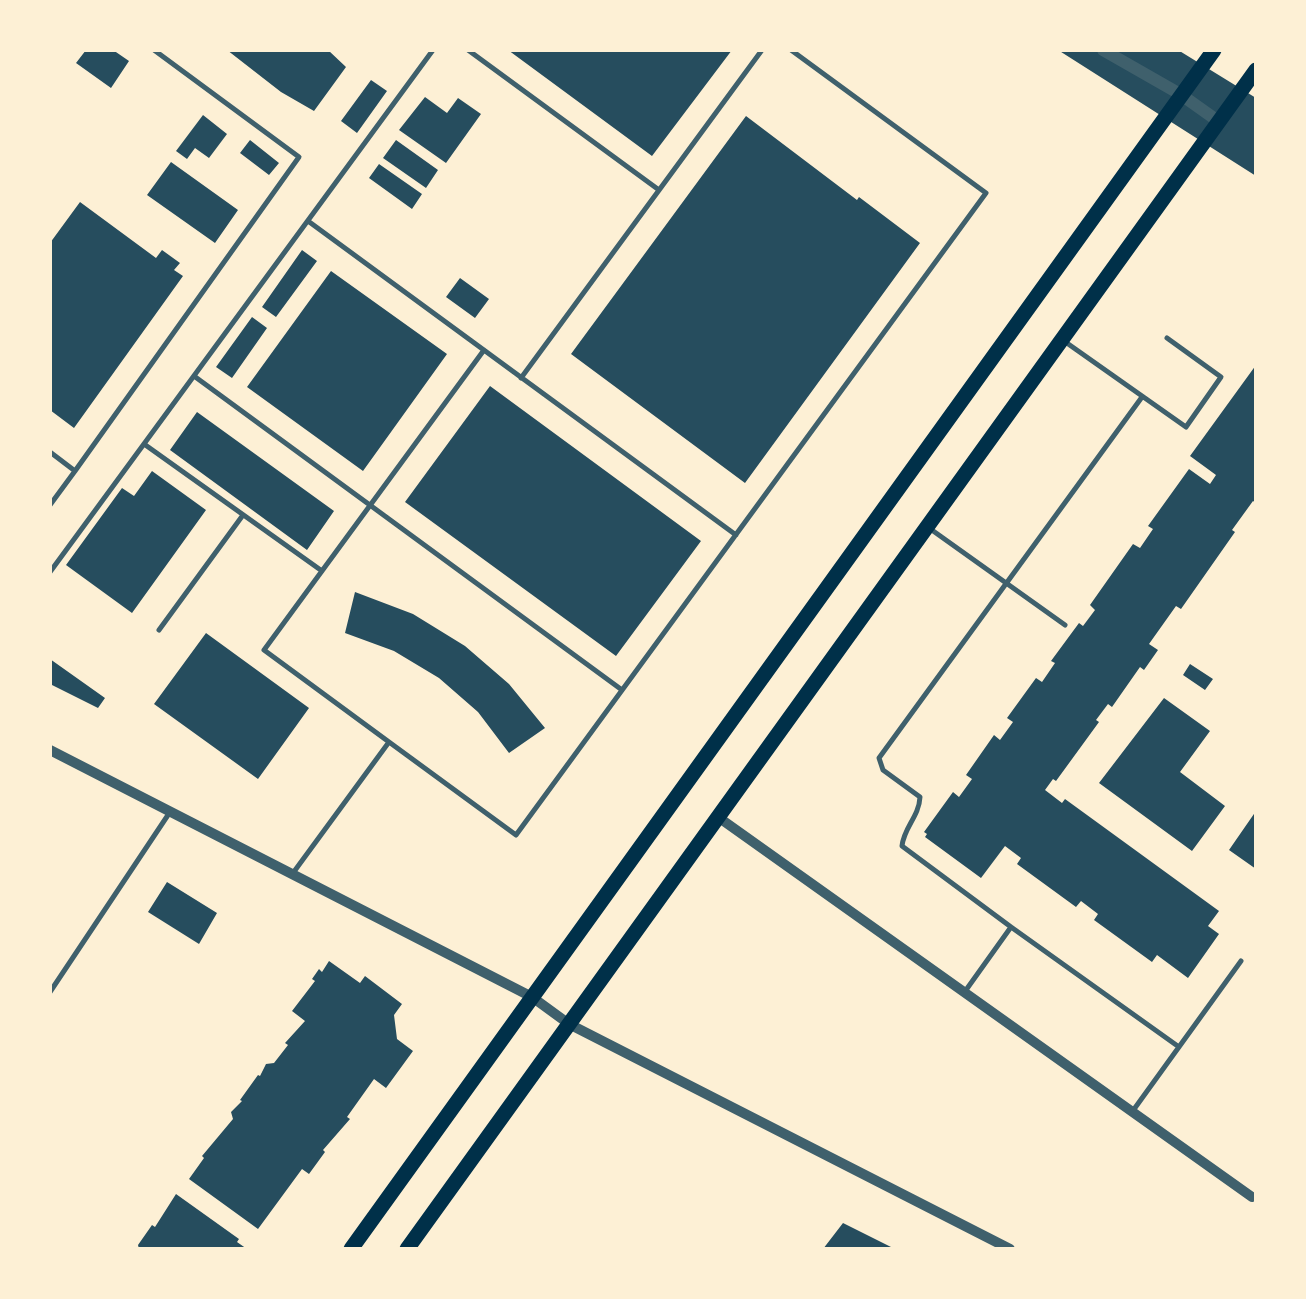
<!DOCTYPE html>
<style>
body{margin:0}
#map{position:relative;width:1306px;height:1299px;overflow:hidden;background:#fdf0d5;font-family:"Times New Roman",serif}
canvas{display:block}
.frame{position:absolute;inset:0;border:52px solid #fdf0d5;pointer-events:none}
</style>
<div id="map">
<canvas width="1306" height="1299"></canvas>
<div class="frame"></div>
</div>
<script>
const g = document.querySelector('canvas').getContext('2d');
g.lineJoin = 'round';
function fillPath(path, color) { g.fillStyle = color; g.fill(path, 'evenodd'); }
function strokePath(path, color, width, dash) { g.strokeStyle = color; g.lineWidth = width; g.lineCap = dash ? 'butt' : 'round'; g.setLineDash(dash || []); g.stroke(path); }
fillPath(new Path2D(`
 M 86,50 L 113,50 L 129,61 L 111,88 L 76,63 Z
 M 227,50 L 328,50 L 346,67 L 314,111 L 281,92 Z
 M 508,50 L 732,50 L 652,156 Z
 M 1058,50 L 1178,50 L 1256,98 L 1256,176 Z
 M 371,80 L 387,91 L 357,133 L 341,121 Z
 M 425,97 L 447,113 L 458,98 L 481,114 L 446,163 L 399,130 Z
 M 203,115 L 227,134 L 209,158 L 195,148 L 187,159 L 176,151 Z
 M 746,116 L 857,200 L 859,197 L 920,243 L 745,483 L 571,354 Z
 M 250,140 L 279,163 L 269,175 L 240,153 Z
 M 396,140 L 438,170 L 426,188 L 383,158 Z
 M 171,162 L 238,210 L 215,243 L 147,195 Z
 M 379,164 L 422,194 L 412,209 L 369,178 Z
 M 80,202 L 156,258 L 162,250 L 180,263 L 174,270 L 183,276 L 74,428 L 50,410 L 50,243 Z
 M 302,250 L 317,261 L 276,317 L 262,307 Z
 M 331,271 L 447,354 L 363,471 L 247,387 Z
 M 460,278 L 489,299 L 475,318 L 446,297 Z
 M 252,317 L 267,328 L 232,378 L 216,367 Z
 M 1256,365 L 1256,503 L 1253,501 L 1232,530 L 1235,532 L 1181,609 L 1176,606 L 1149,644 L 1158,650 L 1144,670 L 1140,667 L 1112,707 L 1108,704 L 1096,720 L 1099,722 L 1056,781 L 1053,779 L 1045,790 L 1062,803 L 1065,799 L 1219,911 L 1208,926 L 1219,934 L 1188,978 L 1157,955 L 1152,962 L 1094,920 L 1098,914 L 1081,901 L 1076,907 L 1017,864 L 1021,858 L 1005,846 L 981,878 L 925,837 L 927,834 L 924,832 L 953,792 L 959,797 L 972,779 L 966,775 L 994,735 L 1000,740 L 1013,722 L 1007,718 L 1036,678 L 1042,682 L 1055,663 L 1051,661 L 1079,623 L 1083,626 L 1095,610 L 1090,605 L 1133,544 L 1140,548 L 1153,529 L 1148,526 L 1189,469 L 1210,484 L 1216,475 L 1190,456 Z
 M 490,386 L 701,541 L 616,656 L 405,502 Z
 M 197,412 L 334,511 L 307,550 L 170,450 Z
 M 152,471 L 206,510 L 132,613 L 66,565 L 122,488 L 134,496 Z
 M 355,592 L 413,614 L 465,646 L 509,684 L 545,728 L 509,753 L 478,712 L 439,678 L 394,651 L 345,633 Z
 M 206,633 L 309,708 L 258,779 L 154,704 Z
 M 50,659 L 105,698 L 98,708 L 50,684 Z
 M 1190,664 L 1213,679 L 1205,690 L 1183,675 Z
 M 1164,698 L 1210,731 L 1180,772 L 1225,806 L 1192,851 L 1099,783 Z
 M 1256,811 L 1256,869 L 1229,850 Z
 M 167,882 L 217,913 L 199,944 L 148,912 Z
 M 329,961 L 360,983 L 365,976 L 402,1004 L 394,1015 L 397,1039 L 413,1051 L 386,1088 L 374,1079 L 347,1117 L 350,1119 L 323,1150 L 325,1152 L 309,1174 L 302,1169 L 258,1229 L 189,1179 L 204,1158 L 202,1156 L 233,1119 L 231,1112 L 242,1101 L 240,1100 L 258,1075 L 260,1076 L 266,1064 L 274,1063 L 288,1045 L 285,1043 L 305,1021 L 292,1011 L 315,981 L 312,979 L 319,969 L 322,972 Z
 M 176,1194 L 239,1239 L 237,1242 L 247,1249 L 139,1249 L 138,1245 L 152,1225 L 155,1227 Z
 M 843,1223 L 895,1249 L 823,1249 Z`), '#264d5e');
strokePath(new Path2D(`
 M 468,50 L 659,190
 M 308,221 L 736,535
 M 1064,341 L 1186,427 L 1221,377 L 1167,338
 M 194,376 L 622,690
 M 521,378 L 762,50
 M 144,444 L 322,571
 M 50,452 L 75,471 L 299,157 L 154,50
 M 50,505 L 75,471
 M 929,528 L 1065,625
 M 50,572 L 433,50
 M 159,630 L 243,515
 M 389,742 L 264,650 L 484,350
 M 293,873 L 389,742 L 516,835 L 986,193 L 791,50
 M 1011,927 L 1179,1047
 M 966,990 L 1011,927 L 902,846 C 904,827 919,817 920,797 L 883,770 L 879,758 L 1142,397
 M 50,992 L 170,812
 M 1132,1112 L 1241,961`), '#3f606c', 5);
strokePath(new Path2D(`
 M 50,750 L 532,997 L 569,1024 L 1010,1249
 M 718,817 L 1252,1197`), '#3f606c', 10);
strokePath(new Path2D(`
 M 1103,50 L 1180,94 L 1218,121`), '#3f606c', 12);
strokePath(new Path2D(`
 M 351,1249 L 1214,50
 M 407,1249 L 1256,70`), '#003049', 15);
</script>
